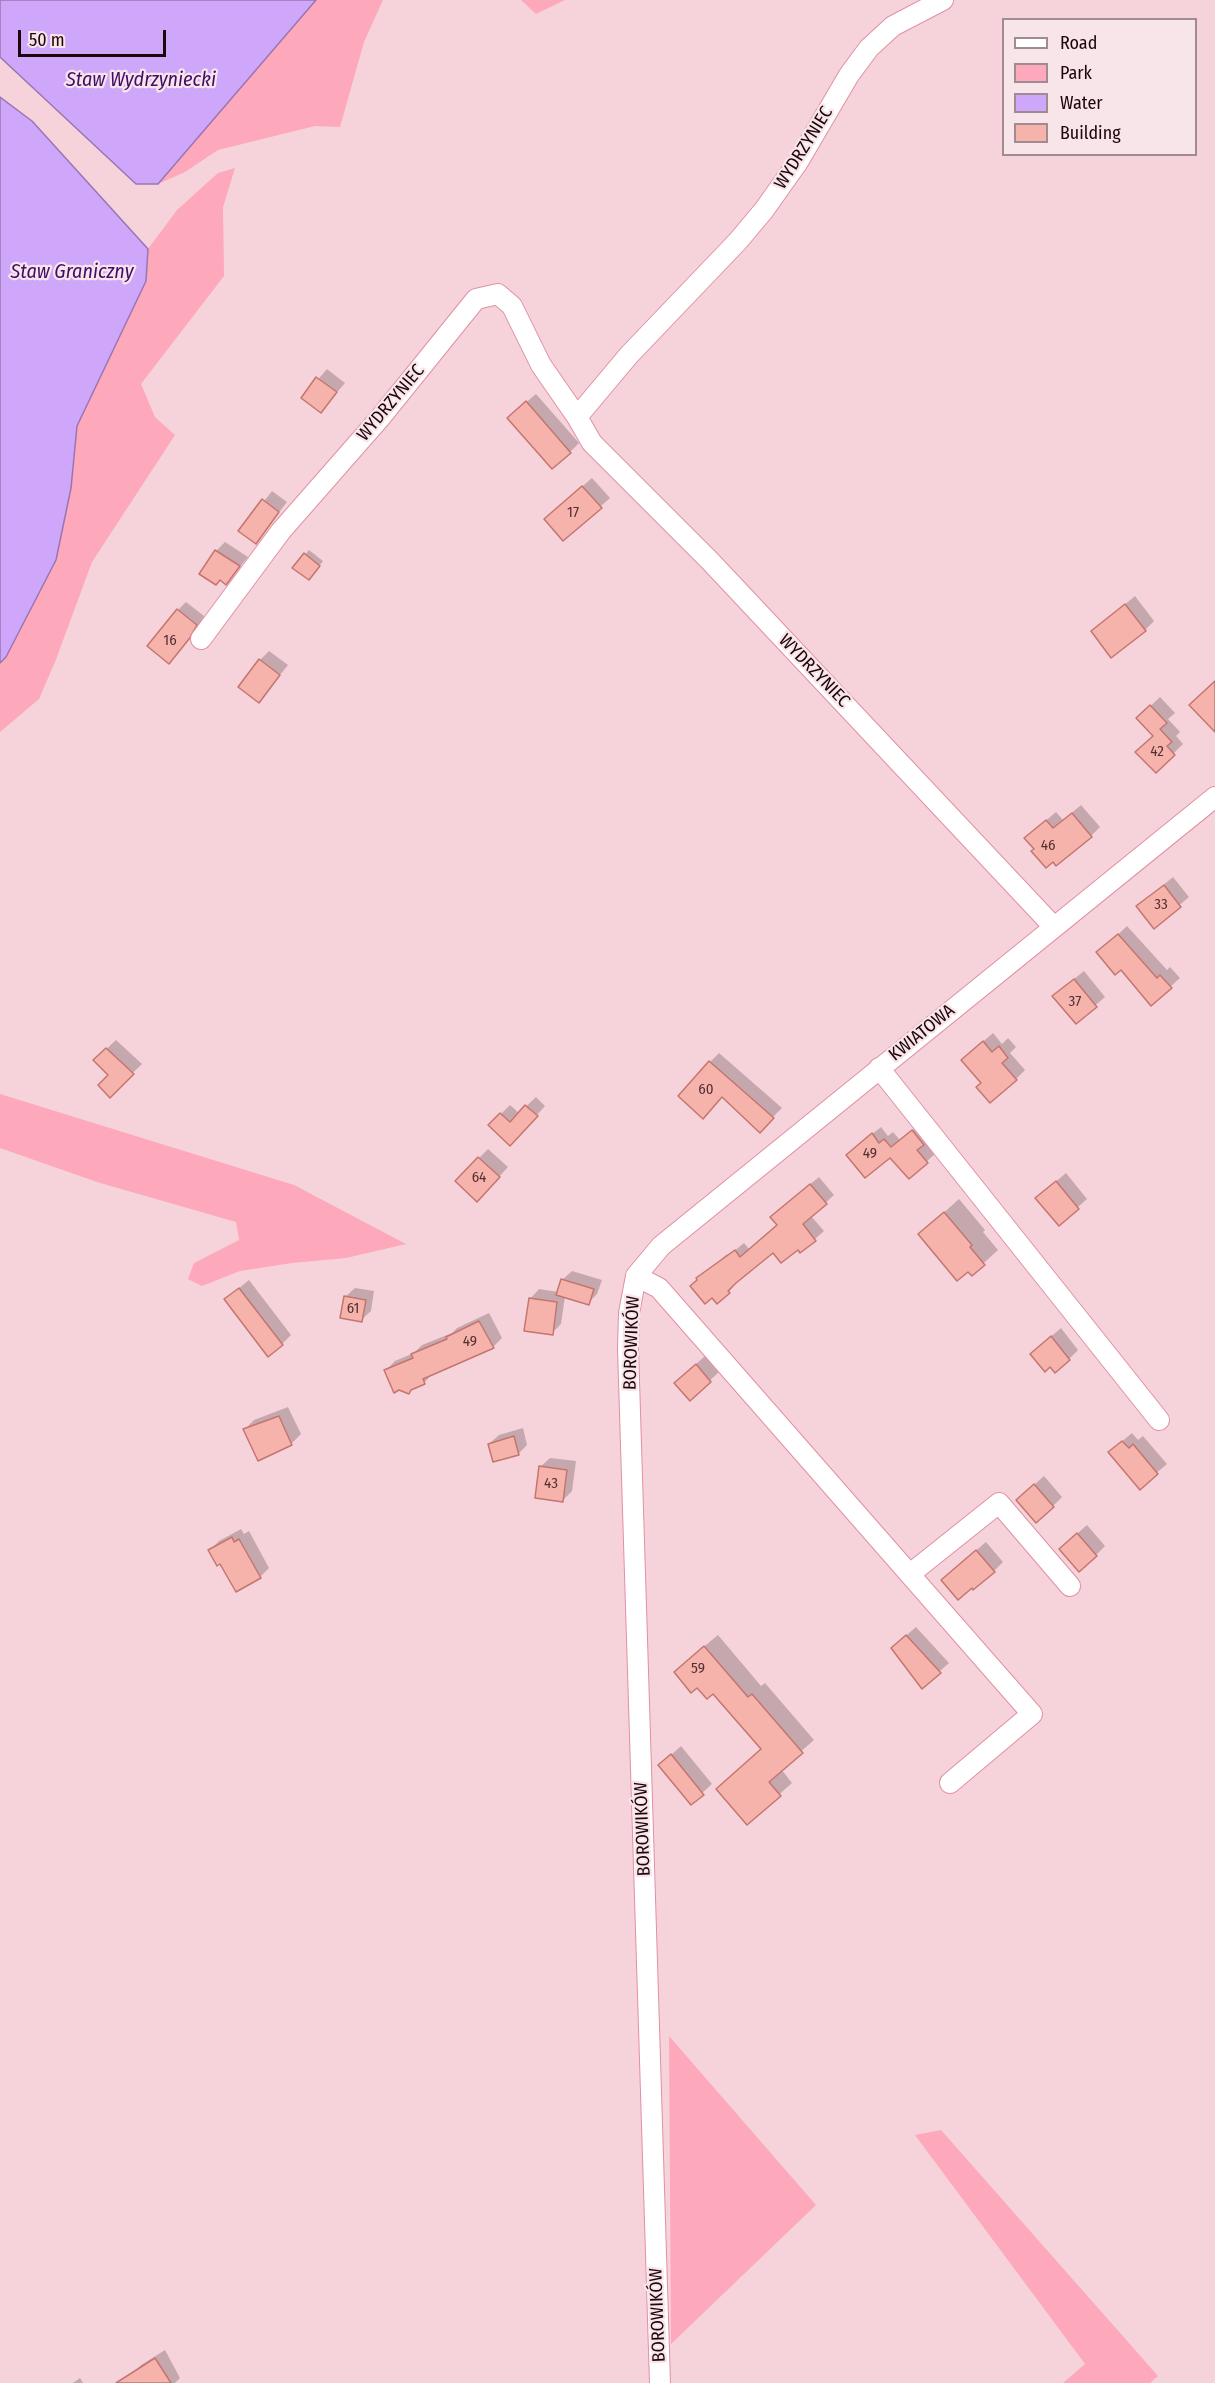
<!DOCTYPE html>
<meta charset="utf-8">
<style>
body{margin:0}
#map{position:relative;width:1215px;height:2383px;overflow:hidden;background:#f6d3da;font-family:"Fira Sans Condensed",sans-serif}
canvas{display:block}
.legend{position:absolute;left:1002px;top:18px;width:195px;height:138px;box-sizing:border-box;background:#f7e5e9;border:2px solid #a08b90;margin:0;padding:8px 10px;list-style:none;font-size:18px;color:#1e040b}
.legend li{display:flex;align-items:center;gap:12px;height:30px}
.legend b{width:30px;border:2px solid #a08b90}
.scale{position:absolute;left:18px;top:30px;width:148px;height:27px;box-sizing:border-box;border:3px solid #1e040b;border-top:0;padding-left:8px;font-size:18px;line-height:21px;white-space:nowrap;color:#1e040b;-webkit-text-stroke:4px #f7e5e9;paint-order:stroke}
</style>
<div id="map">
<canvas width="1215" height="2383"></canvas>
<ul class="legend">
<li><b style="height:8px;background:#fff"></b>Road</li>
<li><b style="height:16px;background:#fda8bb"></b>Park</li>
<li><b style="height:16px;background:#cea7fb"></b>Water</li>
<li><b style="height:16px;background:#f6b3ac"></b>Building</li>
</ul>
<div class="scale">50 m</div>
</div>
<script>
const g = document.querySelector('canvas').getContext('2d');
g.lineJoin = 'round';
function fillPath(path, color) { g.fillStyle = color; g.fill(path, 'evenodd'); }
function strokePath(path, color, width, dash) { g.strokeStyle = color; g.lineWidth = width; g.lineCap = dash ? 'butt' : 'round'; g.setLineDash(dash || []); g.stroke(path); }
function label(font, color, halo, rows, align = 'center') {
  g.font = font + ' "Fira Sans Condensed",sans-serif'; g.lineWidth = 4.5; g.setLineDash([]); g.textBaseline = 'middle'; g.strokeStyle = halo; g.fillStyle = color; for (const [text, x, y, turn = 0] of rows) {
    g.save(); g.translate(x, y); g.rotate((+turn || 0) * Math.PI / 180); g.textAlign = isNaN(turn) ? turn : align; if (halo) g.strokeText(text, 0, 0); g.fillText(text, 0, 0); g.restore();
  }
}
fillPath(new Path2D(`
 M 316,0 L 383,0 L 364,42 L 340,127 L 315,126 L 218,150 L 185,172 L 158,184 Z
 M 521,0 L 565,0 L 536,14 Z
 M 235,168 L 223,207 L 224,276 L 141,384 L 155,417 L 175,435 L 92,562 L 55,662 L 39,699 L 0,732 L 0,663 L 6,657 L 56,560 L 71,488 L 77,426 L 146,281 L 148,249 L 177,210 L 218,173 Z
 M 0,1094 L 294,1185 L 406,1244 L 346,1258 L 292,1263 L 240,1271 L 202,1286 L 188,1279 L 194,1263 L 239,1240 L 236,1222 L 97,1182 L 0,1148 Z
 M 669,2036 L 816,2205 L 671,2344 Z
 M 941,2130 L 1158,2376 L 1150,2383 L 1063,2383 L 1085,2364 L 915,2135 Z`), '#fda8bb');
const water = new Path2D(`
 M 0,0 L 316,0 L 158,184 L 136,184 L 0,57 Z
 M 0,97 L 32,121 L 148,249 L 146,281 L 77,426 L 71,488 L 56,560 L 6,657 L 0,663 Z`);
fillPath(water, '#cea7fb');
strokePath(water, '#9976b3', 1.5);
fillPath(new Path2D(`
 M 327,369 L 345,383 L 321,411 L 303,397 Z
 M 536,394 L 579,443 L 570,452 L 518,409 Z
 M 592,478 L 610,498 L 564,539 L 555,510 Z
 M 272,491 L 287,502 L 256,542 L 241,531 Z
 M 225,542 L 248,557 L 226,583 L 216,551 Z
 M 309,550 L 323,561 L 313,574 L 294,568 Z
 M 1135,596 L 1154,621 L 1145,630 L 1093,631 Z
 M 186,602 L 204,616 L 197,629 L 177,654 L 178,610 Z
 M 269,651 L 288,665 L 259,701 L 260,660 Z
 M 1160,697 L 1175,713 L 1168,719 L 1180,732 L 1176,736 L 1183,744 L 1156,771 L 1154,736 L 1138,718 Z
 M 1081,805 L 1100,827 L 1091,836 L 1053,860 L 1035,849 L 1036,829 L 1056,812 L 1063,820 Z
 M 1173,877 L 1189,897 L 1154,927 L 1138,906 Z
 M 1127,926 L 1167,970 L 1170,967 L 1180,978 L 1151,1004 L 1108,944 Z
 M 1084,971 L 1105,997 L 1076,1022 L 1064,987 Z
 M 993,1033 L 1002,1044 L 1008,1038 L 1016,1047 L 1010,1053 L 1025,1070 L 1016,1079 L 983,1083 L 972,1051 Z
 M 116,1040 L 142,1064 L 110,1095 L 110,1075 L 95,1060 Z
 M 719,1053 L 782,1108 L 760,1130 L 723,1095 L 710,1062 Z
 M 536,1097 L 545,1106 L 519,1135 L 490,1125 L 510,1105 L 519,1113 Z
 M 921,1123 L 931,1135 L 925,1142 L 935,1154 L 909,1177 L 890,1156 L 856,1147 L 881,1127 L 888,1136 L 893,1132 L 900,1140 Z
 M 488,1149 L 508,1167 L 486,1191 L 479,1158 Z
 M 1066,1173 L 1087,1199 L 1059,1224 L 1047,1189 Z
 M 819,1177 L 834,1195 L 811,1216 L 824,1231 L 815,1239 L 801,1251 L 798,1248 L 773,1250 L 736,1282 L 729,1292 L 700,1278 L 727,1254 L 728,1256 L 744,1243 L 749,1249 L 778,1224 L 780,1209 Z
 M 959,1199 L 985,1230 L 983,1232 L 998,1250 L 972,1274 L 920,1234 Z
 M 572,1271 L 602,1280 L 597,1294 L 588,1303 L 565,1296 L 561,1324 L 552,1333 L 530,1299 L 539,1289 L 558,1292 L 562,1280 Z
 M 249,1280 L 291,1335 L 282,1344 L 226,1299 Z
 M 355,1288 L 374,1291 L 371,1311 L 361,1320 L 345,1297 Z
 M 489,1313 L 502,1338 L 493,1347 L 433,1373 L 424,1383 L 414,1387 L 409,1393 L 386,1370 L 395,1361 L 414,1353 L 422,1345 L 452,1333 L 457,1328 Z
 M 1061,1328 L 1078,1350 L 1069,1359 L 1041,1345 Z
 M 705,1356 L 719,1372 L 690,1399 L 685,1374 Z
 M 288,1407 L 301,1434 L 291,1444 L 259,1459 L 245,1429 L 254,1420 Z
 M 523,1428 L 527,1445 L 518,1454 L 489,1444 L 499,1435 Z
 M 1132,1433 L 1138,1440 L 1143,1436 L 1167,1464 L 1140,1487 L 1120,1443 Z
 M 550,1458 L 576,1461 L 572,1491 L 563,1500 L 540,1467 Z
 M 1044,1476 L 1062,1497 L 1053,1506 L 1027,1491 Z
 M 1087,1525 L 1105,1546 L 1096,1555 L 1070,1540 Z
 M 241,1529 L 244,1534 L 249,1531 L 269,1568 L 260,1577 L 221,1562 L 210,1550 L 219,1541 Z
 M 986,1542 L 1003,1562 L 994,1571 L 952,1571 Z
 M 916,1627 L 949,1663 L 922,1687 L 902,1639 Z
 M 718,1635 L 761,1686 L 765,1683 L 814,1740 L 781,1769 L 792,1783 L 747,1823 L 718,1789 L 762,1748 L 688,1660 Z
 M 681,1746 L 712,1784 L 691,1803 L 660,1765 Z
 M 165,2350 L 180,2378 L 175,2383 L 138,2383 L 132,2374 L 141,2365 Z
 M 80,2378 L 83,2383 L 73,2383 Z`), '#0003');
const building = new Path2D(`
 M 316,377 L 337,392 L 321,413 L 301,398 Z
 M 526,401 L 571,453 L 552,469 L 507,418 Z
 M 582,486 L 602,508 L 563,541 L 544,519 Z
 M 262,499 L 279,512 L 256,544 L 238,531 Z
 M 215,550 L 240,566 L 226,585 L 220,580 L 216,585 L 199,574 Z
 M 304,553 L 320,566 L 309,580 L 292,568 Z
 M 1125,604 L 1146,631 L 1111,658 L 1091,631 Z
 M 177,609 L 197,625 L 189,639 L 169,664 L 147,646 Z
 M 259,659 L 280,675 L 259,703 L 238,687 Z
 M 1215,681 L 1215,732 L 1189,705 Z
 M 1150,705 L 1167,723 L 1160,729 L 1172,742 L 1167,746 L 1175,755 L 1156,773 L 1135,752 L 1153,736 L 1136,718 Z
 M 1072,813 L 1092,837 L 1056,866 L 1053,862 L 1046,868 L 1031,851 L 1034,849 L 1024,838 L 1046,820 L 1053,828 Z
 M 1164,885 L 1181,907 L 1154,929 L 1136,906 Z
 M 1118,934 L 1157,978 L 1160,975 L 1172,988 L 1151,1006 L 1121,970 L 1115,975 L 1096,952 Z
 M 1074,979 L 1097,1007 L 1076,1024 L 1052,996 Z
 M 983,1041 L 992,1052 L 999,1046 L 1008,1058 L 1002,1063 L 1017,1080 L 990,1103 L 976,1087 L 981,1083 L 961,1060 Z
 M 106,1048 L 134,1074 L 110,1098 L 98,1085 L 108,1075 L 93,1060 Z
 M 709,1061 L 774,1118 L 760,1133 L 722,1097 L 703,1119 L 678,1096 Z
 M 525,1105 L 538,1116 L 510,1146 L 488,1125 L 500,1113 L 510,1122 Z
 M 912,1130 L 924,1145 L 917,1150 L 928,1163 L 909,1179 L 890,1158 L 865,1178 L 846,1155 L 872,1133 L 879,1143 L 884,1139 L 891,1147 Z
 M 478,1157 L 500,1177 L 477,1202 L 455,1181 Z
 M 1056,1181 L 1079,1209 L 1059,1226 L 1035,1198 Z
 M 810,1184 L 827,1204 L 803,1224 L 816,1241 L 800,1253 L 798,1250 L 781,1263 L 773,1253 L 736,1283 L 728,1291 L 730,1293 L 717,1304 L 712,1298 L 705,1304 L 690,1286 L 697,1280 L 696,1278 L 735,1250 L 740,1257 L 777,1225 L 770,1217 Z
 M 944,1212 L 972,1245 L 970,1247 L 985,1265 L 972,1276 L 968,1272 L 957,1281 L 918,1234 Z
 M 561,1279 L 594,1289 L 589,1305 L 556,1295 Z
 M 239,1288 L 283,1345 L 268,1357 L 224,1299 Z
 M 344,1296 L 366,1300 L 362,1322 L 340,1318 Z
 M 529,1298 L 557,1302 L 553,1335 L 524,1331 Z
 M 479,1321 L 494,1348 L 423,1379 L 425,1384 L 411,1390 L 409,1394 L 399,1390 L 394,1393 L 384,1370 L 413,1358 L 411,1354 L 447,1339 L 446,1337 Z
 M 1051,1336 L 1070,1360 L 1055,1373 L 1050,1367 L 1045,1372 L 1030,1354 Z
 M 696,1364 L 711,1382 L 690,1401 L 674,1383 Z
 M 279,1416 L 292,1445 L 258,1461 L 243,1429 Z
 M 514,1436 L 519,1455 L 493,1462 L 488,1444 Z
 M 1122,1441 L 1129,1448 L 1133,1444 L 1158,1474 L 1140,1490 L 1108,1452 Z
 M 539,1466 L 567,1470 L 563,1502 L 535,1498 Z
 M 1034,1484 L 1054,1507 L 1036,1523 L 1016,1500 Z
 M 1077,1533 L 1097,1556 L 1079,1572 L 1059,1549 Z
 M 232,1537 L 234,1542 L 239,1539 L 261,1578 L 236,1592 L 220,1564 L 217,1566 L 208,1550 Z
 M 976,1550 L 995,1572 L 973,1590 L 972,1588 L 958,1600 L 941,1580 Z
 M 906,1635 L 941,1673 L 922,1689 L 891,1648 Z
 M 704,1646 L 748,1697 L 752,1694 L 803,1753 L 769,1782 L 781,1796 L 747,1825 L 716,1789 L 761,1749 L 713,1694 L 707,1699 L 697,1688 L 691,1693 L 674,1672 Z
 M 671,1754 L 704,1795 L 691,1805 L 658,1765 Z
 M 155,2358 L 171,2383 L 116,2383 Z`);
fillPath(building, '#f6b3ac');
strokePath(building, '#c4756f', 1.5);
const street = new Path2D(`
 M 943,0 L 893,26 L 869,48 L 849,75 L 798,162 L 764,210 L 738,241 L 629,355 L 577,417 L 592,443 L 711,562 L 1053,926
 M 201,639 L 281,531 L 380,418 L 476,299 L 498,294 L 512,306 L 541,365 L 577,417
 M 879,1068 L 1159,1420
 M 636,1276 L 659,1288 L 1032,1714 L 950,1783
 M 910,1574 L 999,1503 L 1070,1586
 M 660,2383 L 628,1348 L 629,1313 L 636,1276 L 661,1246 L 1215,797`);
strokePath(street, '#e190a3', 22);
strokePath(street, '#fff', 20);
label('15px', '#543033', null, [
 ["17",573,513],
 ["16",170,641],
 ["42",1157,752],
 ["46",1048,846],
 ["33",1161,905],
 ["37",1075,1002],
 ["60",706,1090],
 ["49",870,1154],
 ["64",479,1178],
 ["61",353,1309],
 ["49",470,1342],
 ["43",551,1484],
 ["59",698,1669]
]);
label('18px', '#1e040b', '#f7e5e9', [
 ["WYDRZYNIEC",804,148,-58],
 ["WYDRZYNIEC",391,403,-50],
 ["WYDRZYNIEC",814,671,46],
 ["KWIATOWA",922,1033,-39],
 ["BOROWIKÓW",632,1343,-88],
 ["BOROWIKÓW",643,1829,-92],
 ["BOROWIKÓW",658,2315,-92]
]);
label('italic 20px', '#430b6a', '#f7e5e9', [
 ["Staw Wydrzyniecki",141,80],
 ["Staw Graniczny",72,272]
]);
</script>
